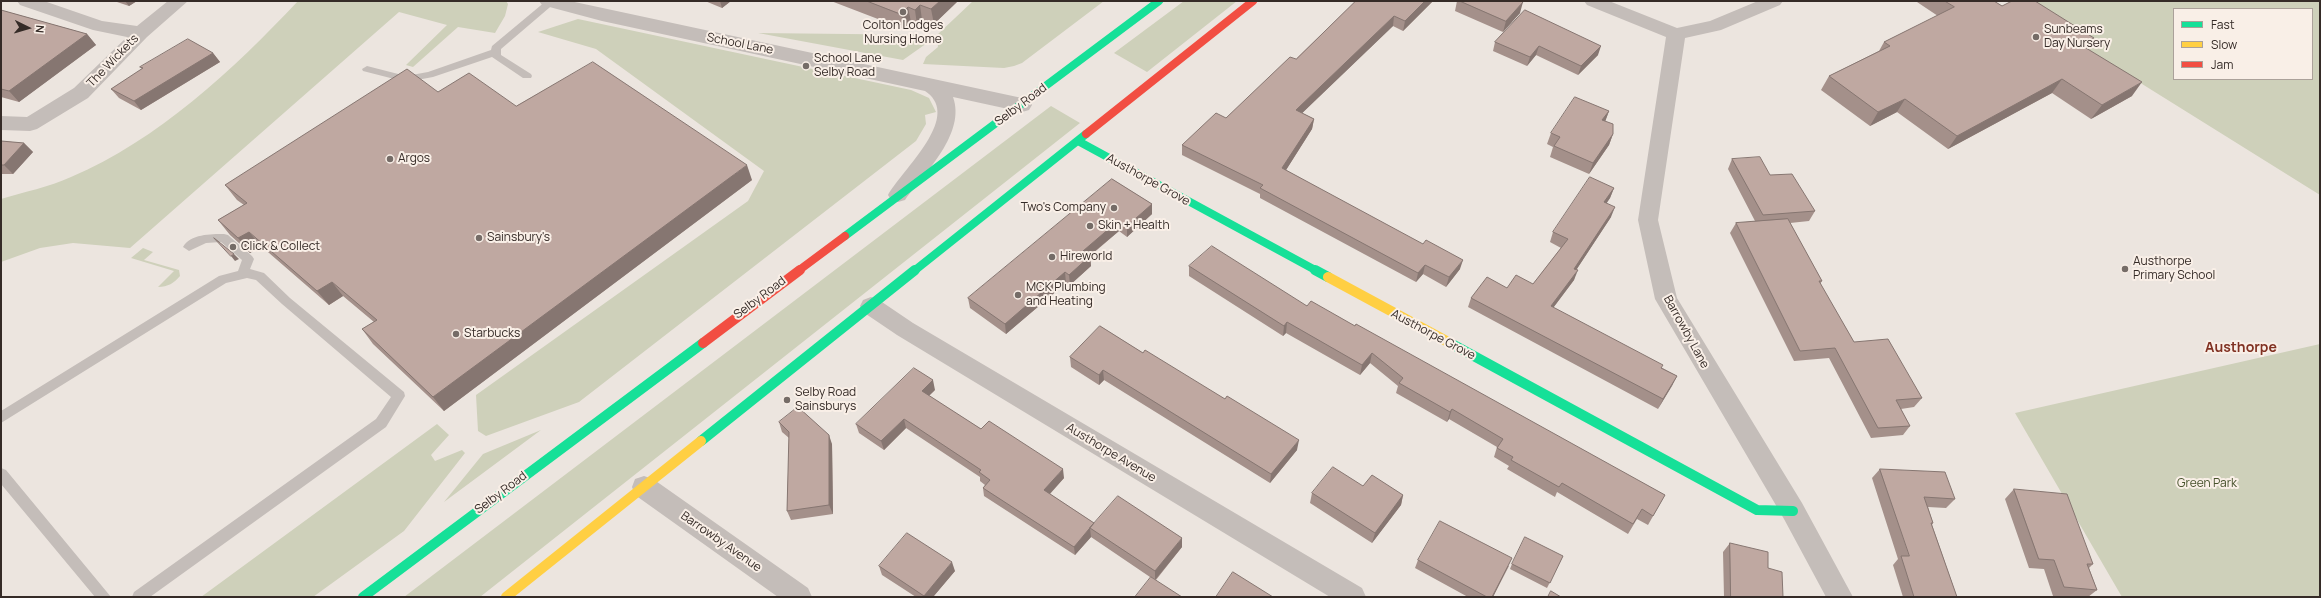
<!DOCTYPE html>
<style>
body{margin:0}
#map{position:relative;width:2321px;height:598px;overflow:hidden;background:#ece5df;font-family:Manrope,sans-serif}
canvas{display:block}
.frame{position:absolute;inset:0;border:2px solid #352b27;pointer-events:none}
.legend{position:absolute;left:2173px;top:8px;width:140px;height:72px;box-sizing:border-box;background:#f9efe7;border:1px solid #aba19a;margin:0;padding:5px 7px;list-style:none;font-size:12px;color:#352b27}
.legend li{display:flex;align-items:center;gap:8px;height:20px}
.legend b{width:20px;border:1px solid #aba19a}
.north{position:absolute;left:8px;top:8px;width:40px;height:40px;-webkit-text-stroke:3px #f9efe7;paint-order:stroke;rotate:95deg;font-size:11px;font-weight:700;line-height:16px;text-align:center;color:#352b27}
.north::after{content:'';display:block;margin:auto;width:14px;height:18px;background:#352b27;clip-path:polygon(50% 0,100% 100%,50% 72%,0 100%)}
</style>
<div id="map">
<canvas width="2321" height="598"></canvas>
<div class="frame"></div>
<ul class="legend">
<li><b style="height:5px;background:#16e098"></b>Fast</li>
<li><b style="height:5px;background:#ffcf43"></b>Slow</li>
<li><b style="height:5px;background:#f24e42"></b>Jam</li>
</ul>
<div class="north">N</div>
</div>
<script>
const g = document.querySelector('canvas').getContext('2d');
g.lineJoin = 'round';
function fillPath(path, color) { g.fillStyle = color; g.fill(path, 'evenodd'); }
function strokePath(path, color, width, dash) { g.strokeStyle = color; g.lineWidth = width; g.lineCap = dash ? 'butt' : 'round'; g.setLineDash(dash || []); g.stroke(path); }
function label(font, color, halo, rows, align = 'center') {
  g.font = font + ' Manrope,sans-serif'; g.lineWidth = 4; g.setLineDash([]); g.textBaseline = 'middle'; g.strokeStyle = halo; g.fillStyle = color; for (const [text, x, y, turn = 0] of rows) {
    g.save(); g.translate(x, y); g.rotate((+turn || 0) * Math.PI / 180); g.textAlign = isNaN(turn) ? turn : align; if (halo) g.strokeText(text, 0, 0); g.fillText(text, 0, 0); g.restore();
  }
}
fillPath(new Path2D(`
 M 298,1 L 506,1 L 508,4 L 505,16 L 495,33 L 458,27 L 413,67 L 406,65 L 447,25 L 399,12 L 130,248 L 73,243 L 40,248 L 1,262 L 1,199 C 24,192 49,187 71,177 C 158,140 233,70 298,1 Z
 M 973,1 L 1104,1 L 1022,63 L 1014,66 L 1004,68 L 923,64 L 926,57 L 938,47 L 937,36 L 903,60 L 758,33 L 937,35 Z
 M 1184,1 L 1237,1 L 1147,72 L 1114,53 Z
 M 2009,1 L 2320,1 L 2320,195 ZM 2174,9 L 2312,9 L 2312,79 L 2174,79 Z
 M 578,19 L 911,90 L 929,98 L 936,112 L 925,115 L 926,124 L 916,141 L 579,402 L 486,436 L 478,431 L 476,395 L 748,201 L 764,171 L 596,49 L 538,32 Z
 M 1051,106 L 1080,123 L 480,597 L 404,597 Z
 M 143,248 L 153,252 L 144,260 L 179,270 L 180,276 C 174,283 168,287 158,287 L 174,271 L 131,258 Z
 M 2320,344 L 2320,597 L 2122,597 L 2015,413 Z
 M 437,424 L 449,435 L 431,455 L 435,461 L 462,450 L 465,453 L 404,531 L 313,597 L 201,597 Z
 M 541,430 L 444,502 L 483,454 Z`), '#ced0ba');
fillPath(new Path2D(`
 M 546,1 L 556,2 L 501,49 L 501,55 L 531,74 L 532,76 L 531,78 L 523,78 L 492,57 L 433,77 L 406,82 L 363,71 L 362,69 L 367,66 L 406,76 L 428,72 L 491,50 L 492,46 Z
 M 224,234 L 228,235 L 252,256 L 254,259 L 250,269 L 264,273 L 290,298 L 404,392 L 405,396 L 386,427 L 150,597 L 132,597 L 134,592 L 376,419 L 391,397 L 282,304 L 256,280 L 247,278 L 226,283 L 1,423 L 1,411 L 219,276 L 238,271 L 242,260 L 221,242 L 206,243 L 189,251 L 183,247 C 190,234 211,234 224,234 Z
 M 1,468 L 6,470 L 111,597 L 95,597 L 1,484 Z`), '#c4bdb9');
fillPath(new Path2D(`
 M 17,1 L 44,1 L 102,21 L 137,26 L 168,1 L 188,1 L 147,37 L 88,98 L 37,129 L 30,131 L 1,130 L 1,116 L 27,117 L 74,88 L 127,37 L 93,30 L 20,5 Z
 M 539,1 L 570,1 L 1022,98 L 1029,100 L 1032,105 L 1029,110 L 1022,112 L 953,97 C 966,133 926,172 905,200 L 898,202 L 891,200 L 888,195 C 901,172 951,127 934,100 C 932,96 928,93 925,91 L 602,21 L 542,5 Z
 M 1584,1 L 1609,1 L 1677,28 L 1710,21 L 1758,1 L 1783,1 L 1780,5 L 1721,30 L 1685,38 L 1658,220 L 1677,298 L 1802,503 L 1853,597 L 1826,597 L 1784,519 L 1655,299 L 1638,220 L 1666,37 L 1587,5 Z
 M 871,297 L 879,300 L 913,323 L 1362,588 L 1366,597 L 1330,597 L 897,335 L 863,312 L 860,306 L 863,300 Z
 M 644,476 L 653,479 L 808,588 L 812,597 L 778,597 L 635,495 L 632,487 L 635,479 Z`), '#c4bdb9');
strokePath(new Path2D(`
 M 1078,141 L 1317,271
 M 845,236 L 1159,1
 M 914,271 L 1086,134`), '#16e098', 8);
strokePath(new Path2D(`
 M 1315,270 L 1328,277
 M 1450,343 L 1757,510 L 1793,511
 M 701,441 L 915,270
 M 363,597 L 703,343`), '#16e098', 10);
strokePath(new Path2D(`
 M 1328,277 L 1450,343
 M 506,597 L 701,441`), '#ffcf43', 10);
strokePath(new Path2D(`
 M 1086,134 L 1253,1
 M 798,271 L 845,236`), '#f24e42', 8);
strokePath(new Path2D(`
 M 703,343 L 800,270`), '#f24e42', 10);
fillPath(new Path2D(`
 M 114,1 L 137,1 L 129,6 Z
 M 705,1 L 731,1 L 722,8 Z
 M 831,1 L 958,1 L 934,24 L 922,20 L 917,25 L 911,22 L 904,29 Z
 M 1356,1 L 1433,1 L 1403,31 L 1393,26 L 1302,113 L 1314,119 L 1312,129 L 1286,170 L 1460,269 L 1446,287 L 1423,274 L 1416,282 L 1260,198 L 1260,194 L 1182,155 L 1182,145 L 1226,118 L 1296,59 Z
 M 1457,1 L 1520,1 L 1520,13 L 1503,32 L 1455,11 Z
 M 1918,1 L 1994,1 L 2002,6 L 2094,38 L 2087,48 L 2132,96 L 2091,119 L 2052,93 L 1948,149 L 1897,112 L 1870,126 L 1821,90 L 1829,76 L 1879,51 L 1884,42 L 1938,16 L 1917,2 Z
 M 1,10 L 87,34 L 96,45 L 19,102 L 1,97 Z
 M 1525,10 L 1598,55 L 1578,75 L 1536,55 L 1527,66 L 1493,51 L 1495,42 Z
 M 213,53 L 220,62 L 141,110 L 119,98 L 111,89 L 142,69 L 140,67 Z
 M 438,92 L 516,106 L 752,180 L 444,411 L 373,344 L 362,329 L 374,322 L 343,296 L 329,305 L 261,246 L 250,253 L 230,235 L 218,220 L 244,205 L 237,200 L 225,185 Z
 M 1609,111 L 1605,121 L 1613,134 L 1609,145 L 1589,174 L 1550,157 L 1553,147 L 1547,144 L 1551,133 Z
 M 1,141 L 24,143 L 33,152 L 13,174 L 1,174 Z
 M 1732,159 L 1770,175 L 1815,211 L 1809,221 L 1790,223 L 1822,281 L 1820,284 L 1854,342 L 1922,398 L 1914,407 L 1901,409 L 1910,426 L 1903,435 L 1871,438 L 1829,358 L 1794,361 L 1730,233 L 1736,223 L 1755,221 L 1728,169 Z
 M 1112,179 L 1152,204 L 1152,214 L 1127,237 L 1119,231 L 1090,256 L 1091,266 L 1070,285 L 1066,283 L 1006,334 L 970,308 L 968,298 Z
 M 1614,188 L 1610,198 L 1606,203 L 1611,217 L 1576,270 L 1574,280 L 1553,308 L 1677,376 L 1658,409 L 1468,307 L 1471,298 L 1507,288 L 1533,284 L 1561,248 L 1550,242 L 1553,232 Z
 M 1189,266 L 1307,306 L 1665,495 L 1648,525 L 1637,519 L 1628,534 L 1557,492 L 1555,497 L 1507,469 L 1509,466 L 1494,457 L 1497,447 L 1449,419 L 1447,422 L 1396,393 L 1398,386 L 1370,363 L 1360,375 L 1286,333 L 1283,336 L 1189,276 Z
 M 1100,326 L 1297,450 L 1270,483 L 1104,380 L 1099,385 L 1071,367 L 1070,357 Z
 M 935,390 L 929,396 L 981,429 L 1064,478 L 1050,494 L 1094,523 L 1182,547 L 1156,580 L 1150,577 L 1091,537 L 1075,555 L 984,496 L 983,488 L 985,485 L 980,481 L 980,477 L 906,428 L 884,450 L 859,433 L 856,424 Z
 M 779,422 L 832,444 L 833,514 L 791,520 L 787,511 L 789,438 L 782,432 Z
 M 1880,469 L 1955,499 L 1946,508 L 1928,507 L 1933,523 L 1932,525 L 1957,597 L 1903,597 L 1893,565 L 1898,559 L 1872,478 Z
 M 1363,486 L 1403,495 L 1401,505 L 1372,543 L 1310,503 L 1312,493 Z
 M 2014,489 L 2093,564 L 2089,568 L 2097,590 L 2088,597 L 2065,597 L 2053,596 L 2044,569 L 2029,568 L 2005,499 Z
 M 1730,543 L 1768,568 L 1783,597 L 1724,597 L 1723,552 Z
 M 1563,556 L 1547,588 L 1510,569 L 1512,564 Z
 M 1418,560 L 1509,566 L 1493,597 L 1468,597 L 1415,568 Z
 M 879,566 L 955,571 L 933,597 L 916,597 L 882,575 Z`), '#a4908a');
fillPath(new Path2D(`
 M 125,1 L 137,1 L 129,6 Z
 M 720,1 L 731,1 L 722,8 Z
 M 940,1 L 958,1 L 934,24 L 931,9 Z
 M 1425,1 L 1433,1 L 1403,31 L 1405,21 Z
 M 1523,2 L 1520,13 L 1503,32 L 1506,21 Z
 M 920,5 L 922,20 L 917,25 L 915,10 Z
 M 908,7 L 911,22 L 904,29 L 901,14 Z
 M 1394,16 L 1393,26 L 1295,120 L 1296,110 Z
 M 87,34 L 96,45 L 19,102 L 9,91 Z
 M 2094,38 L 2084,51 L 2081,45 Z
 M 1539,46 L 1536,55 L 1527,66 L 1530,57 Z
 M 1601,46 L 1598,55 L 1578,75 L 1581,66 Z
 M 213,53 L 220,62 L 141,110 L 134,101 Z
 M 2062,79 L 2052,93 L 1948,149 L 1957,136 Z
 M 2142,82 L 2132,96 L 2091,119 L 2102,105 Z
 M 1905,99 L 1897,112 L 1870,126 L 1878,112 Z
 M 1609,111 L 1605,122 L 1602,120 Z
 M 1314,119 L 1312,129 L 1281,178 L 1282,168 Z
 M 1613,134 L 1609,145 L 1589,174 L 1593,163 Z
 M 24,143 L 33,152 L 13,174 L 4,165 Z
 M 747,165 L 752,180 L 444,411 L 433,397 Z
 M 1614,188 L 1610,198 L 1601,212 L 1604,202 Z
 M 1152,204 L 1152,214 L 1127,237 L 1127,226 Z
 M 1615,207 L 1611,217 L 1571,278 L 1574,269 Z
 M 1118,221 L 1119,231 L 1083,261 L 1083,251 Z
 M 249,232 L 261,246 L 250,253 L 238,238 Z
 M 234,254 L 239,259 L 235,261 L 231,256 Z
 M 1090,256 L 1091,266 L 1070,285 L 1069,275 Z
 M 1463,260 L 1460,269 L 1446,287 L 1449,277 Z
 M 1425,265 L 1423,274 L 1416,282 L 1418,273 Z
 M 1578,270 L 1574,280 L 1547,316 L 1551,306 Z
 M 1065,272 L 1066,283 L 1006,334 L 1005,324 Z
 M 332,282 L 343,296 L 329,305 L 317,291 Z
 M 1287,322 L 1286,333 L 1283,336 L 1284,326 Z
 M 1372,353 L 1370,363 L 1360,375 L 1362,365 Z
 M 1103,370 L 1104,380 L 1099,385 L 1099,375 Z
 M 1677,376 L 1672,386 L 1658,409 L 1663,399 Z
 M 933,380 L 935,390 L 924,400 L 922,391 Z
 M 1452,409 L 1449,419 L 1447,422 L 1450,412 Z
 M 904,419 L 906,428 L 884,450 L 881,441 Z
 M 829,435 L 832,444 L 833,514 L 829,505 Z
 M 1299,440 L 1297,450 L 1270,483 L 1271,474 Z
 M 1063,469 L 1064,478 L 1045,499 L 1044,490 Z
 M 1403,495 L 1401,505 L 1372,543 L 1375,533 Z
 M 1090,528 L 1091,537 L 1075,555 L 1074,547 Z
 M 1182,538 L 1182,547 L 1155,580 L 1155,571 Z
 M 1512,558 L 1493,597 L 1492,597 Z
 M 952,562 L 955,571 L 933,597 L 925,597 L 924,596 Z`), '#867671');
const building = new Path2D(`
 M 867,1 L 940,1 L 931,9 L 920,5 L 915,10 L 908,7 L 901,14 Z
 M 1356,1 L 1425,1 L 1405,21 L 1394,16 L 1296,110 L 1314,119 L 1282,168 L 1423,244 L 1426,240 L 1463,260 L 1449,277 L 1425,265 L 1418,273 L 1260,188 L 1263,185 L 1182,145 L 1216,113 L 1226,118 L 1290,57 L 1296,59 Z
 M 1460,1 L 1520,1 L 1523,2 L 1506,21 Z
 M 1945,1 L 1994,1 L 2002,6 L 2012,1 L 2035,1 L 2094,38 L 2081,45 L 2142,82 L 2102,105 L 2062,79 L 1957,136 L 1905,99 L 1878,112 L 1829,76 L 1890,46 L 1884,42 L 1954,7 Z
 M 1,10 L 87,34 L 9,91 L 1,89 Z
 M 1525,10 L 1601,46 L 1581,66 L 1539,46 L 1530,57 L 1495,42 Z
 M 188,39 L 213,53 L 134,101 L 111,89 L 143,68 L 140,67 Z
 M 593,62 L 747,165 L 433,397 L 362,329 L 377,320 L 332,282 L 317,291 L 249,232 L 238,238 L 218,220 L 247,203 L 225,185 L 407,69 L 438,92 L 469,73 L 516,106 Z
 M 1575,97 L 1609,111 L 1602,120 L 1613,124 L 1613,134 L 1593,163 L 1554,146 L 1560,137 L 1551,133 Z
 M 1,141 L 24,143 L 4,165 L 1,165 Z
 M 1760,157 L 1770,175 L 1792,174 L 1815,211 L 1763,215 L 1732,159 Z
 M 1590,177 L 1614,188 L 1604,202 L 1615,207 L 1574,269 L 1578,270 L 1551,306 L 1663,365 L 1661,368 L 1677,376 L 1663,399 L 1471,298 L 1487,277 L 1507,288 L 1516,275 L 1533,284 L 1568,239 L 1553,232 Z
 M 1112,179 L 1152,204 L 1127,226 L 1118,221 L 1083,251 L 1090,256 L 1069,275 L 1065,272 L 1005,324 L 968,298 Z
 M 1788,219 L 1822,281 L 1819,281 L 1854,342 L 1888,339 L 1922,398 L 1896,400 L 1910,426 L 1878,428 L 1835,348 L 1800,351 L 1736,223 Z
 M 214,238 L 234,254 L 231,256 Z
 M 1212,246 L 1307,306 L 1311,301 L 1355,326 L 1356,324 L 1665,495 L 1653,516 L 1642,509 L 1633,524 L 1562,483 L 1559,487 L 1511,460 L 1513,457 L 1497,448 L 1503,439 L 1452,409 L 1450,412 L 1399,383 L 1403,378 L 1372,353 L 1362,365 L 1287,322 L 1284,326 L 1189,266 Z
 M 1100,326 L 1143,353 L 1145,350 L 1225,399 L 1227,396 L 1299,440 L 1271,474 L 1103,370 L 1099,375 L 1070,357 Z
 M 914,368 L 933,380 L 922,391 L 981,429 L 989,421 L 1063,469 L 1044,490 L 1094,523 L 1074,547 L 983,488 L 990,480 L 979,472 L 981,470 L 904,419 L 881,441 L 856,424 Z
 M 798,407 L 829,435 L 829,505 L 787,511 L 789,432 L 779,422 Z
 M 1333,467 L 1363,486 L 1372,475 L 1403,495 L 1375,533 L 1312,493 Z
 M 1880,469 L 1945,472 L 1955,499 L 1924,497 L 1933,523 L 1931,523 L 1957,597 L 1914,597 L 1901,556 L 1909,556 Z
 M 2014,489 L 2067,494 L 2093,564 L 2087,564 L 2097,590 L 2064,587 L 2054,560 L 2039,559 Z
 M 1118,496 L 1182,538 L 1155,571 L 1090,528 Z
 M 1440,521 L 1512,558 L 1492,597 L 1487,597 L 1418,560 Z
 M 907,533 L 952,562 L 924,596 L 879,566 Z
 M 1525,537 L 1563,556 L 1550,583 L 1512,564 Z
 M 1730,543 L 1768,552 L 1768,568 L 1782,572 L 1783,597 L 1731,597 Z
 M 1233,572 L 1273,597 L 1216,597 Z
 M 1151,577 L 1182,597 L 1135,597 Z
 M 1551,591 L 1561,597 L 1548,597 Z`);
fillPath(building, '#bfa8a1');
strokePath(building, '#867671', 1);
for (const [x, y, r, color] of [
 [903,12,4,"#756c67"],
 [2036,37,4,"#756c67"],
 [806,66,4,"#756c67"],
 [390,159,4,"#756c67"],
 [1114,208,4,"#756c67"],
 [1090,226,4,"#756c67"],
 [479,238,4,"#756c67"],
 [233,247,4,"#756c67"],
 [1052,257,4,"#756c67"],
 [2125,269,4,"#756c67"],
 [1018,295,4,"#756c67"],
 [456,334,4,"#756c67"],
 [787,400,4,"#756c67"]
]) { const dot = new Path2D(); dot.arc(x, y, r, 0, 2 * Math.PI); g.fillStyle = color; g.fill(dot); strokePath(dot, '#f9efe7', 1.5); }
label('12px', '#352b27', '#f9efe7', [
 ["Colton Lodges",903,26,"center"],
 ["Nursing Home",903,40,"center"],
 ["Sunbeams",2044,30],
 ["Day Nursery",2044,44],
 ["School Lane",814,59],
 ["Selby Road",814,73],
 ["Argos",398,159],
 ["Two's Company",1106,208,"right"],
 ["Skin + Health",1098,226],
 ["Sainsbury's",487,238],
 ["Click & Collect",241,247],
 ["Hireworld",1060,257],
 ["Austhorpe",2133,262],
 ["Primary School",2133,276],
 ["MCK Plumbing",1026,288],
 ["and Heating",1026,302],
 ["Starbucks",464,334],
 ["Selby Road",795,393],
 ["Sainsburys",795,407]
], 'left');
label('12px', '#352b27', '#f9efe7', [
 ["School Lane",740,44,11],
 ["The Wickets",113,61,-46],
 ["Selby Road",1021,105,-37],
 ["Austhorpe Grove",1148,180,29],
 ["Selby Road",760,298,-37],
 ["Barrowby Lane",1686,332,61],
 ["Austhorpe Grove",1433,335,28],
 ["Austhorpe Avenue",1111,453,31],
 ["Selby Road",501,493,-37],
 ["Barrowby Avenue",721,542,35]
]);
label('12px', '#47522c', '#f9efe7', [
 ["Green Park",2207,484]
]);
label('bold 14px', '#813223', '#f9efe7', [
 ["Austhorpe",2241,348]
]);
</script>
